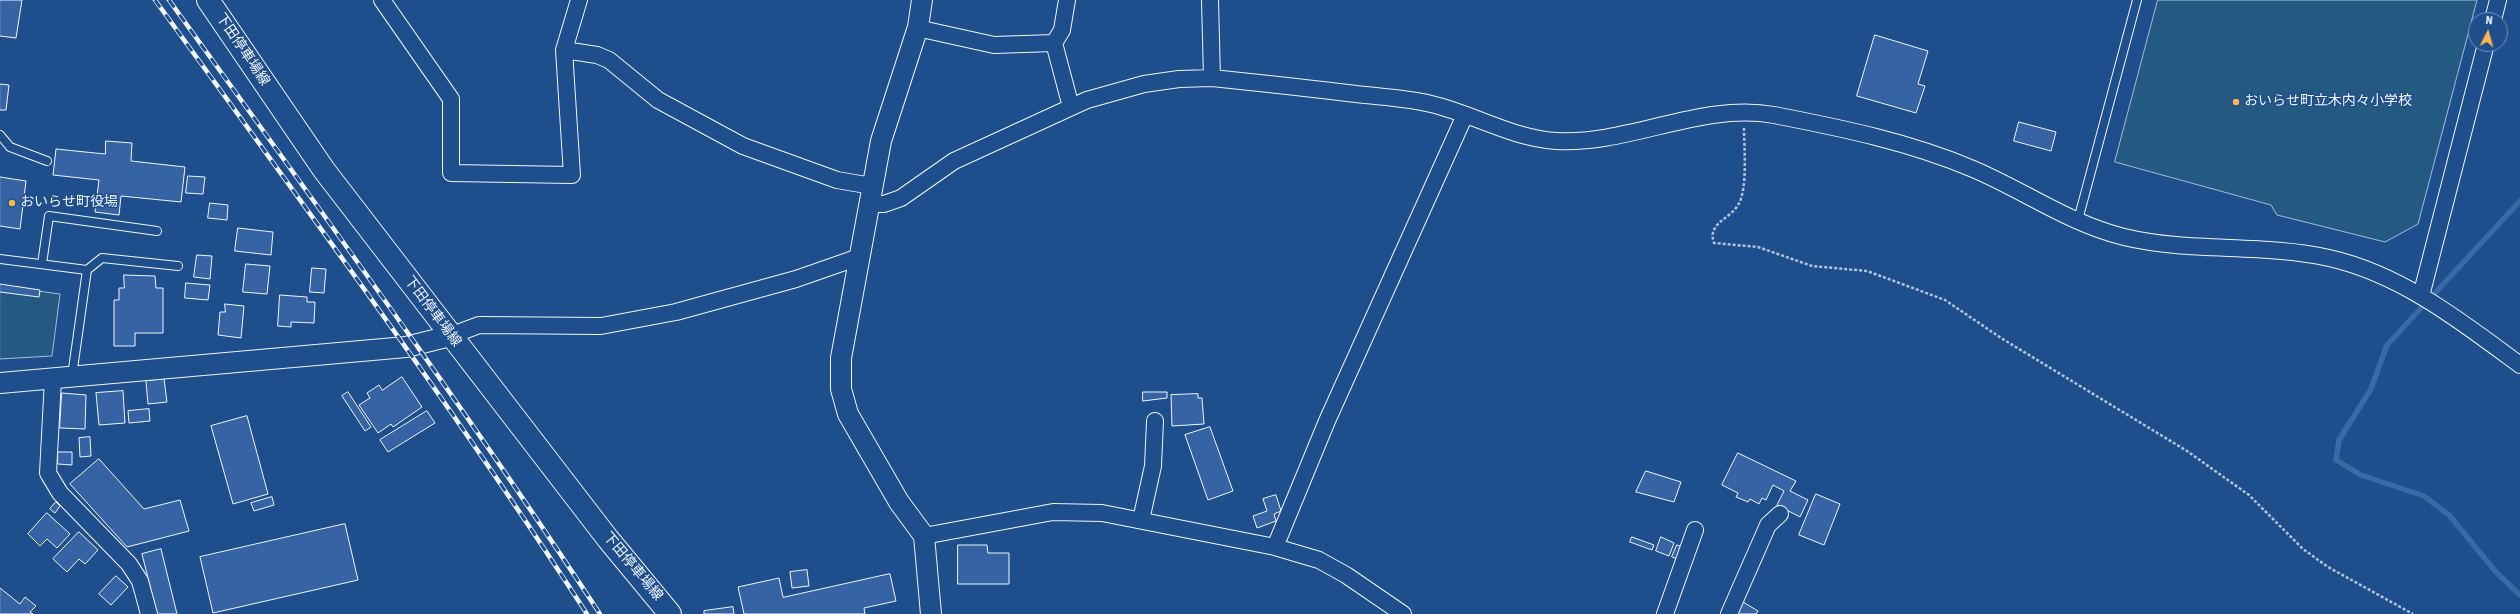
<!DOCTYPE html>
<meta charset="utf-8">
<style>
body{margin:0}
#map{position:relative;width:2520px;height:614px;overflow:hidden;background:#1f4e8c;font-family:"Source Sans 3",sans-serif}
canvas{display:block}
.north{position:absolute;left:2468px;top:12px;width:40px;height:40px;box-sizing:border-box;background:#1f4e8c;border:1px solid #7391ba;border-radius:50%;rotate:6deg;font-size:11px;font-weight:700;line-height:16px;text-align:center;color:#f2f6ff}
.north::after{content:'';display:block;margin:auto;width:14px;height:18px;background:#ffb74d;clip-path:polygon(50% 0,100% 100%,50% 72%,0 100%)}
</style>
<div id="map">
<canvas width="2520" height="614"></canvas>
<div class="north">N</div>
</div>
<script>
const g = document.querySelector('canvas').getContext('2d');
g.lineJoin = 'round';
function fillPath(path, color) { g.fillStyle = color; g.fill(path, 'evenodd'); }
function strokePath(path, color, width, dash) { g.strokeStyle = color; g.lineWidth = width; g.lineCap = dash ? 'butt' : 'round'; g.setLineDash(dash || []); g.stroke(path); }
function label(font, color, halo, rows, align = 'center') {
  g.font = font + ' "Source Sans 3","Noto Sans JP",sans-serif'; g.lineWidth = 3; g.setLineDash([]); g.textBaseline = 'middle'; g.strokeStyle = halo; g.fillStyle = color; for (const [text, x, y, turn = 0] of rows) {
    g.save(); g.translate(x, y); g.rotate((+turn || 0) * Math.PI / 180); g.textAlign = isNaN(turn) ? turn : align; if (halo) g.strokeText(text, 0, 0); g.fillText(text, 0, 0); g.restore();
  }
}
const green = new Path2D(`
 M 2158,0 L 2477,0 L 2418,224 L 2385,242 L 2277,215 L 2271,205 L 2115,162 Z
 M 0,286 L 60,294 L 52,356 L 0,359 Z`);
fillPath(green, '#245a82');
strokePath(green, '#a8bbd7', 1);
strokePath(new Path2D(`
 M 2520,201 L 2387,345 L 2371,389 L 2339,440 L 2336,460 L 2361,475 L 2424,496 L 2449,515 L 2496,572 L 2520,595`), '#3b69a3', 5.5);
const building = new Path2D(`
 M 0,0 L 22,0 L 16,38 L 0,36 Z
 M 1875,35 L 1928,51 L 1918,84 L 1925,86 L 1916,113 L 1857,96 Z
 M 0,84 L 9,85 L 6,110 L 0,110 Z
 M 2019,122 L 2056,132 L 2051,151 L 2014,141 Z
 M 106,141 L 132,143 L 131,161 L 185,167 L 181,202 L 121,196 L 119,215 L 95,212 L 99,180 L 53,175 L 56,149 L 105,154 Z
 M 188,176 L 205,177 L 203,194 L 186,193 Z
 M 0,177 L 26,181 L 20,229 L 0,226 Z
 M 210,203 L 228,205 L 227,220 L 208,218 Z
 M 238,228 L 273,232 L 271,255 L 235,251 Z
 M 197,255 L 212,256 L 210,279 L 194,277 Z
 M 246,264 L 270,266 L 267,294 L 243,292 Z
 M 312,268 L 326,269 L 324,293 L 310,292 Z
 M 124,275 L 155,276 L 156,288 L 163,288 L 163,333 L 135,333 L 135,346 L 114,346 L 114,300 L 119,300 L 119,288 L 124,288 Z
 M 186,283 L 210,285 L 208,300 L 185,298 Z
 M 0,284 L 40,290 L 39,297 L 0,292 Z
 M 280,295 L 307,297 L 307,302 L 315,302 L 314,323 L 291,322 L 291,327 L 278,326 Z
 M 225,304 L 244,306 L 241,338 L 218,335 L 220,312 L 225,312 Z
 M 402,377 L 422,407 L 393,427 L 391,424 L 378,433 L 359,405 L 370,398 L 367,393 L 379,385 L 382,390 Z
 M 164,379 L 167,402 L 148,404 L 146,381 Z
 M 123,391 L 125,423 L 99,425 L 96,393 Z
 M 348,392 L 371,427 L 365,431 L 342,396 Z
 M 1143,392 L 1167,392 L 1167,398 L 1143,401 Z
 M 62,393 L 86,395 L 85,429 L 60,428 Z
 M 1198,394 L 1198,398 L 1202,398 L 1204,424 L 1172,426 L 1171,395 Z
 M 149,409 L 150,421 L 129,423 L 128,411 Z
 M 427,411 L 435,423 L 388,452 L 380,440 Z
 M 247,416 L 268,494 L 233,504 L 211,426 Z
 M 1210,427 L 1233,491 L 1208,500 L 1185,435 Z
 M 90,437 L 91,456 L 80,457 L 79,438 Z
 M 58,452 L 72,452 L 72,465 L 58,464 Z
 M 1738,453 L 1796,481 L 1790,491 L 1808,500 L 1800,517 L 1777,505 L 1784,491 L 1773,485 L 1766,500 L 1762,498 L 1759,504 L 1750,499 L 1748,502 L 1736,497 L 1738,493 L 1722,485 Z
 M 99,459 L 144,509 L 180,500 L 189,531 L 127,547 L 70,484 Z
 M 1646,471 L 1681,482 L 1674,502 L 1636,492 Z
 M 1816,494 L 1840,504 L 1824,545 L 1799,535 Z
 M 1276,495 L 1281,511 L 1274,514 L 1276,521 L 1257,528 L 1253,516 L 1267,511 L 1263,499 Z
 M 272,497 L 274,505 L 254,511 L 251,503 Z
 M 56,502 L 60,506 L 55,513 L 50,509 Z
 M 47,513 L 70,534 L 57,548 L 47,539 L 40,546 L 28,534 Z
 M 345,524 L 358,580 L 213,613 L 200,557 Z
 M 79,532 L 98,550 L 85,564 L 79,559 L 67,572 L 53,559 Z
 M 1632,537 L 1654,545 L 1652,550 L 1630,542 Z
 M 1661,537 L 1674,543 L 1669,556 L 1656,551 Z
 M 958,545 L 987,545 L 988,553 L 1009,553 L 1009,584 L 958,584 Z
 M 1677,545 L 1682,547 L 1677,559 L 1672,557 Z
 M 161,549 L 177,614 L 157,614 L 142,554 Z
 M 807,570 L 809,586 L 792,588 L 790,572 Z
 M 890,574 L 896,601 L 864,608 L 865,614 L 744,614 L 738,587 L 779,578 L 783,597 Z
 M 116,576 L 128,587 L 111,605 L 99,594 Z
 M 0,588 L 20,604 L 25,597 L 36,606 L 30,612 L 33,614 L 0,614 Z
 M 1743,602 L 1758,611 L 1756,614 L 1736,614 Z
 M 733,607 L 734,614 L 704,614 L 704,611 Z`);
fillPath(building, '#3563a3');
strokePath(building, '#f2f6ff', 1);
const service = new Path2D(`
 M 0,135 L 10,147 L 47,161
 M 2078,220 L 2137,0
 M 0,259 L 87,270 L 102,258 L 178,266
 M 42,264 L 49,216 L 157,231
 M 72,376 L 87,270`);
const minor = new Path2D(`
 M 382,0 L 451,99 L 451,173 L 572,175 L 564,50 L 579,0
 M 1067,0 L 1062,30 L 1054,43 L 1071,107
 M 1210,0 L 1212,78
 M 2493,20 L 2498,0
 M 917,28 L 994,45 L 1054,43
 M 564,50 L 597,55 L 609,60 L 658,100 L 743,146 L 837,180 L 872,186
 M 870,204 L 884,204 L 901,198 L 954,161 L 1087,100 L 1144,84 L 1179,79 L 1212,78 C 1260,83 1308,88 1356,94 C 1381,97 1407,98 1431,104 C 1474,114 1511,138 1556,141 C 1630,145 1700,102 1774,115 C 1841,128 1910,142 1973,169 C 2023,190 2070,224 2124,237 C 2191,253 2262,243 2329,258 C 2401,274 2462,322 2520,365
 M 2421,296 L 2486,44
 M 450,336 L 479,325 L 601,326 L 676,312 L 796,279 L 859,257
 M 53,379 L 48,473 L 60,493 L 129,564 L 140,581 L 149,614
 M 1141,520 L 1153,466 L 1155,421
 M 924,536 L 1053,512 L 1102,513 L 1275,547 L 1319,560 L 1346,575 L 1403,614
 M 1275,547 L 1327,421 L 1465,115
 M 1665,614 L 1695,530
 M 1729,614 L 1768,525 L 1780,514`);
const tertiary = new Path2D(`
 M 922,0 L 918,27 L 881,141 L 841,358 L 841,389 L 848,414 L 899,502 L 924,536 L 931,614
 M 0,383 L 406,347 L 450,336`);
const secondary = new Path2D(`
 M 208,0 L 324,170 L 608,539 L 670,614`);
strokePath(service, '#f2f6ff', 10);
strokePath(minor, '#f2f6ff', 18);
strokePath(tertiary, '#f2f6ff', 22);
strokePath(secondary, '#f2f6ff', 24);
strokePath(new Path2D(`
 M 1744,128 C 1744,146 1748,190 1738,205 C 1729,220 1707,223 1714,243 L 1758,247 L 1812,266 L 1867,271 L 1945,300 L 2001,338 L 2187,451 L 2249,495 L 2303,549 L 2328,567 L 2413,614`), '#b3c4dc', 2.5, [3, 2]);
strokePath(service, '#1f4e8c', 8);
strokePath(minor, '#1f4e8c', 16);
strokePath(tertiary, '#1f4e8c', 20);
strokePath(secondary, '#1f4e8c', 22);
const rail = new Path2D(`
 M 155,0 C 302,203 451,404 587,614
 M 169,0 C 315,203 463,405 600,614`);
strokePath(rail, '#f2f6ff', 4.5);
strokePath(rail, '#1f4e8c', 3, [9]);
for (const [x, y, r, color] of [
 [2236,102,4,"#ffb74d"],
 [12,203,4,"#ffb74d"]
]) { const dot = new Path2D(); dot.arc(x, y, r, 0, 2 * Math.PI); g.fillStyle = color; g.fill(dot); strokePath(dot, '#1f4e8c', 1.5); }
label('14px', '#f2f6ff', '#1f4e8c', [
 ["下田停車場線",242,50,56],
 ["下田停車場線",432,312,53],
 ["下田停車場線",632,567,50]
]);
label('14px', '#f2f6ff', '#1f4e8c', [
 ["おいらせ町立木内々小学校",2244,102],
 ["おいらせ町役場",20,203]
], 'left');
</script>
